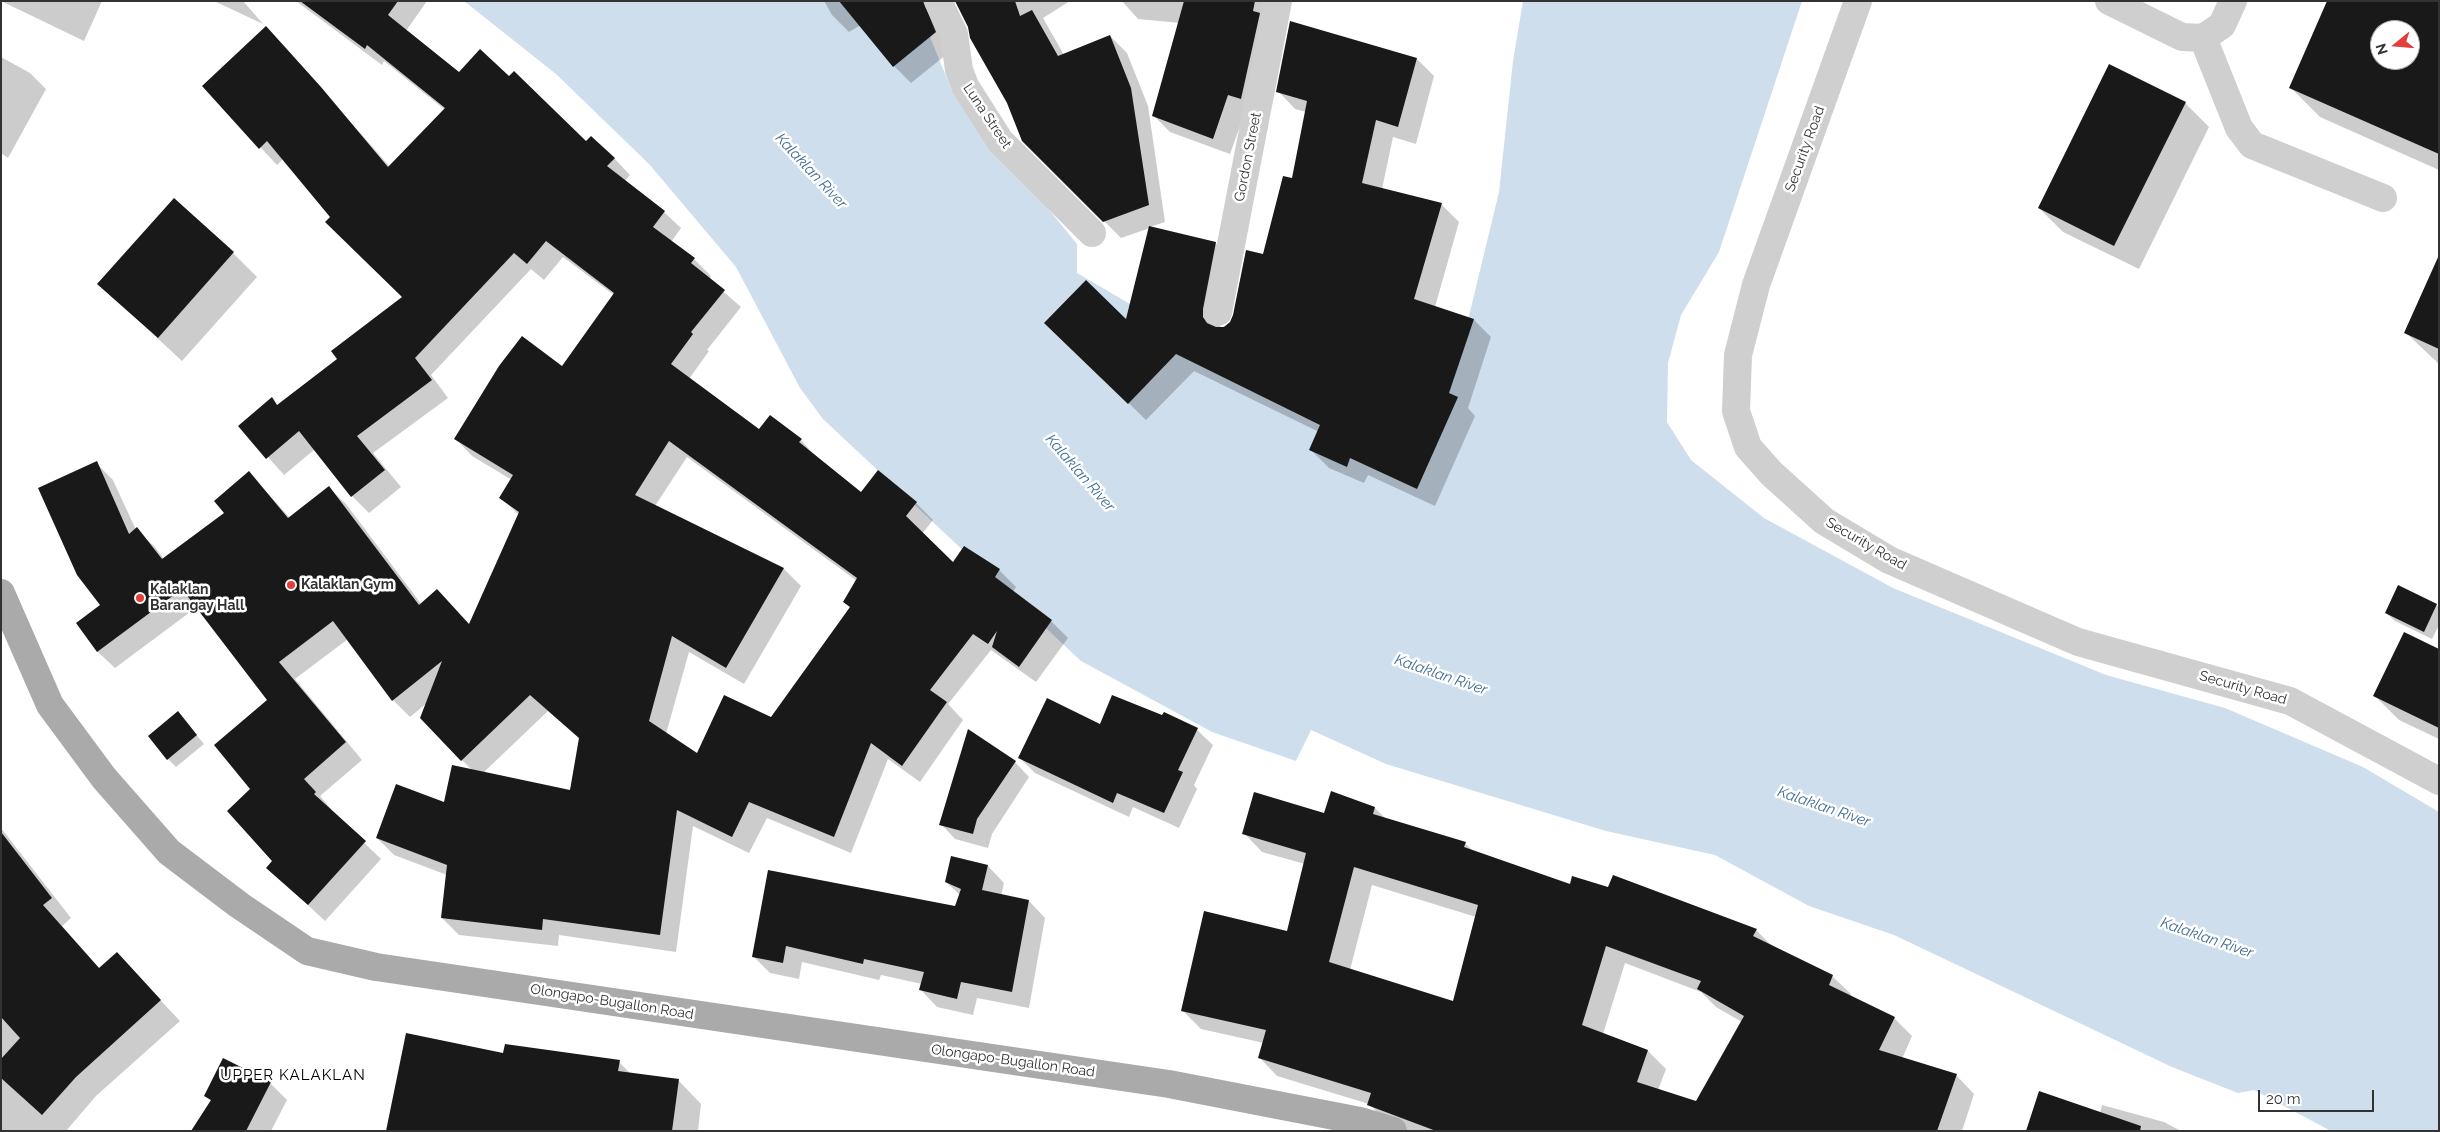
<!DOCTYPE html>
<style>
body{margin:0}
#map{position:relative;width:2440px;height:1132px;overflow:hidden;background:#fff;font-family:Raleway,sans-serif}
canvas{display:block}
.frame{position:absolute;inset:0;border:2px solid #323232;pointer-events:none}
.north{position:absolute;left:2370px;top:20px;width:50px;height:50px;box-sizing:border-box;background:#fff;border:1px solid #adadad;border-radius:50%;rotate:253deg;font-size:14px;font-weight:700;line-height:20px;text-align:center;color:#323232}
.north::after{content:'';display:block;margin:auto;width:18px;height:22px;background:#e23e3a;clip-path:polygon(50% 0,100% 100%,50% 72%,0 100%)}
.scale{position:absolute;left:2258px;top:1090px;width:116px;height:22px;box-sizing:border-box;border:2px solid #323232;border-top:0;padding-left:6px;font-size:15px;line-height:18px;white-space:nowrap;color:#323232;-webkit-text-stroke:4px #fff;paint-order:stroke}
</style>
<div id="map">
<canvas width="2440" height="1132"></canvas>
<div class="frame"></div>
<div class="north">N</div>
<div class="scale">20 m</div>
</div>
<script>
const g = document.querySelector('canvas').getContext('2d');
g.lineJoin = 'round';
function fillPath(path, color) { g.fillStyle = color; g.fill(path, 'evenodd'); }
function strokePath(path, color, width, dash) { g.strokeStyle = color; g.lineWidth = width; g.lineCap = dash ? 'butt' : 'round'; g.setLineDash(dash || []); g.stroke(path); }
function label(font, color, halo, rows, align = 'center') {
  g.font = font + ' Raleway,sans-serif'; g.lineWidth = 5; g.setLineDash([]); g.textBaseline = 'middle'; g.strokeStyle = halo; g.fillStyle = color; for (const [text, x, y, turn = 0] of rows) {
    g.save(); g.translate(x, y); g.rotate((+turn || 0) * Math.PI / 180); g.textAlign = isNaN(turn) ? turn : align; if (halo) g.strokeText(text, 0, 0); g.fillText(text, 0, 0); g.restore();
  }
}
fillPath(new Path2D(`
 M 464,1 L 865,1 L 930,37 L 952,91 L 1077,244 L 1077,273 L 1166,325 L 1440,401 L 1469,316 L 1499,192 L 1513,61 L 1523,1 L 1802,1 L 1719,252 L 1681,315 L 1668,363 L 1667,422 L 1691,460 L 1764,518 L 1893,588 L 2106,675 L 2225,708 L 2363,767 L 2439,812 L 2439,1131 L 2331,1131 L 2254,1090 L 2238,1093 L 2172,1067 L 1894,935 L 1809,906 L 1715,855 L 1606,831 L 1386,764 L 1311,730 L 1296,761 L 1212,732 L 1081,661 L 823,419 L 800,388 L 736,267 L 649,164 L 556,74 Z`), '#cedeed');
fillPath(new Path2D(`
 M 1,1 L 102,1 L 84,41 Z
 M 214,1 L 243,1 L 264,25 L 263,24 Z
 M 296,1 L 427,1 L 406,31 L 459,73 L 509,77 L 586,143 L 614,158 L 630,175 L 625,181 L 664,212 L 681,228 L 671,242 L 694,259 L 711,276 L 709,279 L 741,307 L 707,350 L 709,351 L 689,379 L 759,431 L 801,440 L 817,458 L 861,494 L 916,503 L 933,520 L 922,534 L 953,564 L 999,570 L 1016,587 L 1013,592 L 1051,621 L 1068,638 L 1036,682 L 991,650 L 948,704 L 963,720 L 920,782 L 888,759 L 851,853 L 767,818 L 749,853 L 693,826 L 676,952 L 559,935 L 558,946 L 459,935 L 442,918 L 447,875 L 394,855 L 377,838 L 445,804 L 472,770 L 462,760 L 427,703 L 410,717 L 393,700 L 348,639 L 295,679 L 362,760 L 320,796 L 332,810 L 331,811 L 381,859 L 325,921 L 268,868 L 274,861 L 252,789 L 268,701 L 197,607 L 115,668 L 98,652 L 77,623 L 102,605 L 96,463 L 113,480 L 136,530 L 154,546 L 164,559 L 226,513 L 249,473 L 290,518 L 329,488 L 346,504 L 422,605 L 469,625 L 519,515 L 500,497 L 512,480 L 472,456 L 456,439 L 562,368 L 614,295 L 563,257 L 544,280 L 531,269 L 431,375 L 448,398 L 373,453 L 401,487 L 369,513 L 352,496 L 315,449 L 284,475 L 240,426 L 271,399 L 278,406 L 339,359 L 404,297 L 331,217 L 283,159 L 277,165 L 203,86 L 283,45 L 390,167 L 445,110 L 384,61 L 382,65 ZM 687,457 L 857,581 L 844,602 L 851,608 L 771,718 L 697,755 L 666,734 L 689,652 L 744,684 L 801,586 L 784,569 L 655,506 ZM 548,711 L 580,739 L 571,791 L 483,773 Z
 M 824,1 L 1070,1 L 1043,18 L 1064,55 L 1110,36 L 1127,53 L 1148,106 L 1165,222 L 1150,227 L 1215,243 L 1233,261 L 1220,328 L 1231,323 L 1264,255 L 1293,179 L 1306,112 L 1295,109 L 1278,91 L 1417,59 L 1434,76 L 1416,144 L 1393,137 L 1382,189 L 1441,204 L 1459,222 L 1435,307 L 1474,320 L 1491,337 L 1468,408 L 1475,416 L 1435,506 L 1368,475 L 1364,483 L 1329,468 L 1311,450 L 1319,432 L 1194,371 L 1146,420 L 1064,340 L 1127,321 L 1150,228 L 1121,238 L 1023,140 L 1008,102 L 957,2 L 949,3 L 952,50 L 911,83 L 894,66 L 861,25 L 849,32 L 832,15 Z
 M 1122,1 L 1285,1 L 1230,154 L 1170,132 L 1154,116 L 1180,23 L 1138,19 Z
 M 2329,1 L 2439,1 L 2439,170 L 2320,117 L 2291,88 ZM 2380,30 L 2410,30 L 2410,60 L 2380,60 Z
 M 1,57 L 30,73 L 46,89 L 8,158 L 1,153 Z
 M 2185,103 L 2209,127 L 2139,269 L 2063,232 L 2039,208 Z
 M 233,253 L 257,277 L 182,361 L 99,284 Z
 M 2439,258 L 2439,364 L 2406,333 Z
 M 2436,605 L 2439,607 L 2439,625 L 2432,639 L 2395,621 L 2386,613 Z
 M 2439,651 L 2439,739 L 2399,720 L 2375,696 Z
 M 178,713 L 204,744 L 176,767 L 168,759 Z
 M 1197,730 L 1213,745 L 1194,785 L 1197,789 L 1179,828 L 1133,807 L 1129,817 L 1035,773 L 1020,758 Z
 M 1015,762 L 1029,777 L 992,834 L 988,848 L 955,839 L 941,824 Z
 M 1375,808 L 1387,820 L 1465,843 L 1474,852 L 1570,886 L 1756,930 L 1774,948 L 1832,976 L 1851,994 L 1850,996 L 1894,1018 L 1912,1036 L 1902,1059 L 1956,1075 L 1974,1094 L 1962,1131 L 1409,1131 L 1387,1122 L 1369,1104 L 1277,1076 L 1259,1057 L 1264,1043 L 1201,1029 L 1182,1010 L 1288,932 L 1305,864 L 1262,852 L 1244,833 L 1325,815 ZM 1372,885 L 1476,917 L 1454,1002 L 1350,970 ZM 1625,963 L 1701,992 L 1716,1007 L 1742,1022 L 1696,1102 L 1658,1090 L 1666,1069 L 1648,1051 L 1603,1034 Z
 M 1,828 L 71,918 L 62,926 L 100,969 L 117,954 L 180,1021 L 96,1096 L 66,1131 L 1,1131 Z
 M 988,866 L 1004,883 L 1001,896 L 1029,901 L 1045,918 L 1029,1008 L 977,998 L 973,1015 L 937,1007 L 921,990 L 922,984 L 881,975 L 879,980 L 802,962 L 799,979 L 770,973 L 753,956 L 769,871 L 956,907 L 960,895 L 946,882 Z
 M 504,1055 L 619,1062 L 631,1074 L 679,1081 L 701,1104 L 698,1131 L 387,1131 Z
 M 224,1059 L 270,1083 L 287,1100 L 271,1131 L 193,1131 L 211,1101 L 206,1096 Z
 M 2102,1105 L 2164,1122 L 2181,1131 L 2027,1131 L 2100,1113 Z`), '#0003');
fillPath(new Path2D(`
 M 300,1 L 398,1 L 388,15 L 459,72 L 480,49 L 509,76 L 514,71 L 586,141 L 591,136 L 615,158 L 607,166 L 665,211 L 653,227 L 695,258 L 691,263 L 725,290 L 691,332 L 693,334 L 671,364 L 759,429 L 770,415 L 802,439 L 799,442 L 861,492 L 878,470 L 917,502 L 906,516 L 953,562 L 964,546 L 1000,569 L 995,577 L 1052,620 L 1019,667 L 992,647 L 997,631 L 988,644 L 973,634 L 930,690 L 947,702 L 902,766 L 871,743 L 834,837 L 749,802 L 732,837 L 677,810 L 660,935 L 543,919 L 542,930 L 441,918 L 447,865 L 376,838 L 396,784 L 444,802 L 452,765 L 570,790 L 579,738 L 530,695 L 461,761 L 420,718 L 442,661 L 392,701 L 333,621 L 279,662 L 346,742 L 304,779 L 316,792 L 314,794 L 366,841 L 308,905 L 266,868 L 272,861 L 227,811 L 250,789 L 214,745 L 267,700 L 182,589 L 97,652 L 76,623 L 100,605 L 77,575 L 38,488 L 97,461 L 129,534 L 137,527 L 162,559 L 224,513 L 214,501 L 249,471 L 288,518 L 329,486 L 419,605 L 437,589 L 469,624 L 519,512 L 499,498 L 513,475 L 454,439 L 499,366 L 522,336 L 562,366 L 614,293 L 546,241 L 527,264 L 514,253 L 415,358 L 432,380 L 357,436 L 385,470 L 351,497 L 299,431 L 266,459 L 238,426 L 272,397 L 277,405 L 337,359 L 331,351 L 402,297 L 325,222 L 330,217 L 267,141 L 259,149 L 202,86 L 266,26 L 321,87 L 388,167 L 445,108 L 367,45 L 365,49 ZM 669,441 L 857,578 L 843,602 L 850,607 L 771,717 L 724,695 L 697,753 L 649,721 L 672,636 L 726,668 L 784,568 L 635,495 Z
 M 839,1 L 923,1 L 936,32 L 893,67 Z
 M 955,1 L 1015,1 L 1020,16 L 1032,10 L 1058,56 L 1110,35 L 1131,88 L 1149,205 L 1103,222 L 1022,141 L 1007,103 L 970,38 L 968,27 Z
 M 1184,1 L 1255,1 L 1253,11 L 1260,13 L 1241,99 L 1228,95 L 1213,139 L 1152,116 Z
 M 2327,1 L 2439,1 L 2439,154 L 2289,88 ZM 2380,30 L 2410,30 L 2410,60 L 2380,60 Z
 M 1290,21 L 1417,58 L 1398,127 L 1376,120 L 1362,183 L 1442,203 L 1414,299 L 1474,319 L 1449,393 L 1458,397 L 1417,489 L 1350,458 L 1347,467 L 1309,450 L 1320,425 L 1176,354 L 1128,404 L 1044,323 L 1086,280 L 1126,319 L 1149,226 L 1216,242 L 1203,309 L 1203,317 L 1207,323 L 1216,327 L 1224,327 L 1230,322 L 1233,315 L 1246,250 L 1263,254 L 1283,176 L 1292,178 L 1307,101 L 1276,92 Z
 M 2109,64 L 2186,102 L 2114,246 L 2038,208 Z
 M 174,198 L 234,252 L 158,338 L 97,284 Z
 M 2439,255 L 2439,349 L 2404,333 Z
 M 2398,585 L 2437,604 L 2424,632 L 2385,613 Z
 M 2404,632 L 2439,649 L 2439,728 L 2373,696 Z
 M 1112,695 L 1162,715 L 1164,712 L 1198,728 L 1178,770 L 1183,772 L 1164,813 L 1117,793 L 1113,803 L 1018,758 L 1047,698 L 1100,724 Z
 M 178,711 L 197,735 L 167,760 L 148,736 Z
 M 968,729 L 1016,761 L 977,819 L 973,834 L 939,825 Z
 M 1331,791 L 1375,807 L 1373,814 L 1466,842 L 1464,847 L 1570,884 L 1572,876 L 1608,887 L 1613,875 L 1757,929 L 1753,936 L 1833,975 L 1829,985 L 1895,1017 L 1879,1050 L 1957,1074 L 1937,1131 L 1436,1131 L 1367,1105 L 1371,1093 L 1258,1058 L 1266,1030 L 1181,1011 L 1204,911 L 1287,931 L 1306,853 L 1242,834 L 1254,792 L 1324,813 ZM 1354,867 L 1478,905 L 1453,1001 L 1329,962 ZM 1606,946 L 1701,981 L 1697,989 L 1744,1016 L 1696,1101 L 1637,1082 L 1648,1050 L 1582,1025 Z
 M 1,832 L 52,898 L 43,905 L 99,968 L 117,952 L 161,1000 L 76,1077 L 42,1115 L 1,1078 L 1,1059 L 20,1038 L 1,1017 Z
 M 951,856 L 988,865 L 982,890 L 1029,900 L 1012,992 L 961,982 L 957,999 L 919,990 L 924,972 L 864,959 L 863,964 L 786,946 L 783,963 L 752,957 L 768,870 L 955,906 L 961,889 L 945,882 Z
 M 406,1033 L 503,1053 L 505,1044 L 620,1060 L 618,1071 L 679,1079 L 672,1131 L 386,1131 Z
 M 223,1058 L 271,1082 L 246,1131 L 191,1131 L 211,1100 L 204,1096 Z
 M 2039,1091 L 2141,1126 L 2140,1131 L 2026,1131 Z`), '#191919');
strokePath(new Path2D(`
 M 938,1 L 954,34 L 959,70 L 965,86 L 1000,141 L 1092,233
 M 1858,1 L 1756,285 L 1738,355 L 1736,411 L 1748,447 L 1771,473 L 1824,521 L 1889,560 L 2078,642 L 2290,701 L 2439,781
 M 2109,1 L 2182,37 L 2203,38 L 2222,25 L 2233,1
 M 2203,38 L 2239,128 L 2252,145 L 2383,198
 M 1218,312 L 1278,1`), '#cfcfcf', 28);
strokePath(new Path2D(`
 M 1,593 L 50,705 L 104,778 L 169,852 L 239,905 L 307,951 L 376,967 L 1169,1084 L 1360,1121 L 1393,1131`), '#aaa', 28);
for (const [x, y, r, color] of [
 [291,585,5,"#e23e3a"],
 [140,598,5,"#e23e3a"]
]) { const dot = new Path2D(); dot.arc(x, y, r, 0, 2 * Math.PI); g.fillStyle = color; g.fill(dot); strokePath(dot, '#fff', 2); }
label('14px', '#323232', '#fff', [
 ["Luna Street",987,116,56],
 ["Security Road",1805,149,-70],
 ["Gordon Street",1248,157,-79],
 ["Security Road",1866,544,30],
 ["Security Road",2243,688,16],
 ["Olongapo-Bugallon Road",612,1002,9],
 ["Olongapo-Bugallon Road",1013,1061,8]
]);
label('bold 14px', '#323232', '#fff', [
 ["Kalaklan Gym",301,585],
 ["Kalaklan",150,590],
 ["Barangay Hall",150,606]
], 'left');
label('italic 15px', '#406b93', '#fff', [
 ["Kalaklan River",811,171,47],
 ["Kalaklan River",1080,473,49],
 ["Kalaklan River",1441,675,19],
 ["Kalaklan River",1824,807,19],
 ["Kalaklan River",2207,938,19]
]);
g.letterSpacing = '1px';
label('15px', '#000', '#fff', [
 ["UPPER KALAKLAN",293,1075]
]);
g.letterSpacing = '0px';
</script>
